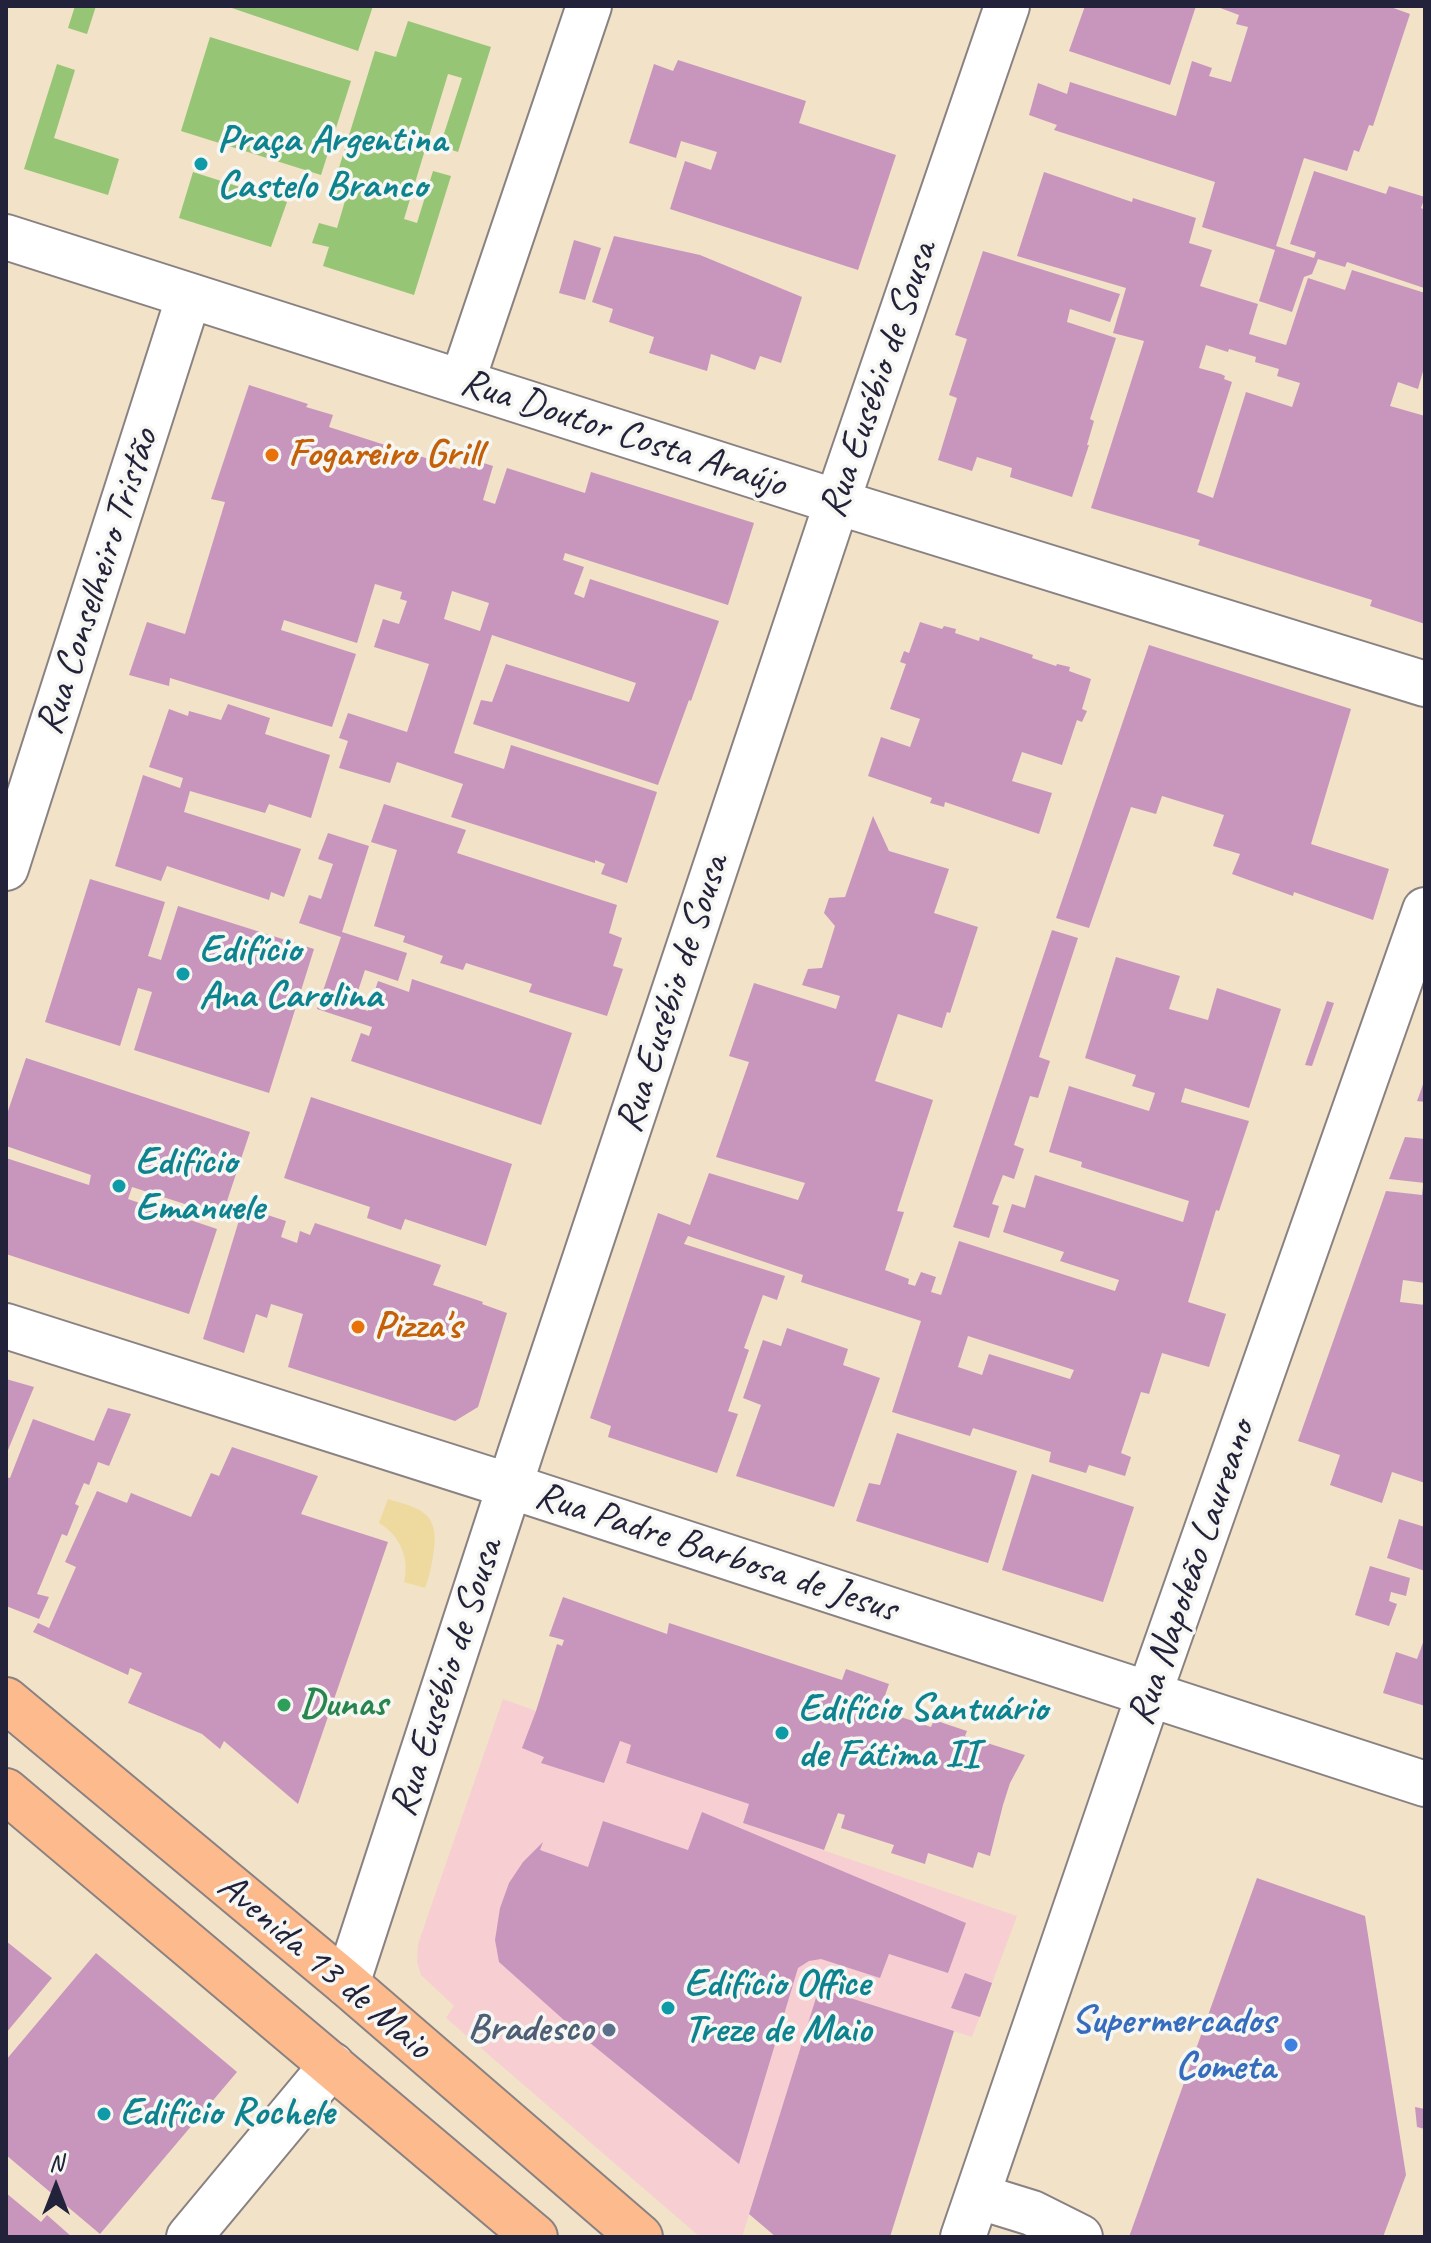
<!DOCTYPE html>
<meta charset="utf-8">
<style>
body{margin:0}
#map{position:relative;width:1431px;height:2243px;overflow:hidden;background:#f1e2c8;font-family:Caveat,sans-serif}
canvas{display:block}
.frame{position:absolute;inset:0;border:8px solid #22223b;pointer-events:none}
.north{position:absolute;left:16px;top:2147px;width:80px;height:80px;-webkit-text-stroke:6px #f6f6f2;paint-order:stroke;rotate:0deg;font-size:22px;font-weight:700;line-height:32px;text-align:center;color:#22223b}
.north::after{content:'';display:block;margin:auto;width:28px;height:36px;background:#22223b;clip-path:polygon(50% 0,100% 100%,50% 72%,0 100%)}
</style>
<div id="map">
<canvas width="1431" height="2243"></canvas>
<div class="frame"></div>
<div class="north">N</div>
</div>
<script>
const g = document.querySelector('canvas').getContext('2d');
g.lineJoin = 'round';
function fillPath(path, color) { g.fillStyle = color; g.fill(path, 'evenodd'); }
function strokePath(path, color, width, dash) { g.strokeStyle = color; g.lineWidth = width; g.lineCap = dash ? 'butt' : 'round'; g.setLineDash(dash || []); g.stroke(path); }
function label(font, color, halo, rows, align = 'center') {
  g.font = font + ' Caveat,sans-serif'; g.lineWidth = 7; g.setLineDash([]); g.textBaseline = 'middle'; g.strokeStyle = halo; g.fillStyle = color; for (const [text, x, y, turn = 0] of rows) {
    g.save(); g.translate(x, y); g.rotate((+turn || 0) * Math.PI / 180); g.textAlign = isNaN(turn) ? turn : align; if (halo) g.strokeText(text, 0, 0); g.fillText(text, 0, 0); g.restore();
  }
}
fillPath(new Path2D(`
 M 503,1699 L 631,1745 L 626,1763 L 749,1804 L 743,1823 L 1017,1916 L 972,2037 L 819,1988 L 742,2237 L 700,2237 L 446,2018 L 454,2006 L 421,1975 L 417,1962 L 418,1944 Z`), '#f7cfd2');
fillPath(new Path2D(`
 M 75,6 L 96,6 L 87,34 L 68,28 Z
 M 226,6 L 373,6 L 358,51 Z
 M 408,21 L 491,47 L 458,152 L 440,146 L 462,78 L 448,74 L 404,219 L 417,223 L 433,171 L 451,176 L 414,295 L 323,266 L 329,247 L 312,243 L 319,223 L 337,228 L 345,201 L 330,197 L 375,51 L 396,57 Z
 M 210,37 L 351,81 L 321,175 L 181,131 Z
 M 57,64 L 75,70 L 54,138 L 119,159 L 108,195 L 24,169 Z
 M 193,172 L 287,202 L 271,247 L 179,218 Z`), '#96c675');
fillPath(new Path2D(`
 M 388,1499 C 418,1508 439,1511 434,1549 C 432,1563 430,1575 425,1588 L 404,1582 C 410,1559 400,1535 379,1523 Z`), '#eeda9e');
fillPath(new Path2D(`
 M 1085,6 L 1196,6 L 1170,85 L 1069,51 Z
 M 1215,6 L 1388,6 L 1410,14 L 1373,126 L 1369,125 L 1359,152 L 1354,150 L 1347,171 L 1304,158 L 1276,246 L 1314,258 L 1316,252 L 1290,244 L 1314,171 L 1386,194 L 1389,186 L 1425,197 L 1421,208 L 1425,210 L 1424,288 L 1347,262 L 1345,267 L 1318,259 L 1312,274 L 1304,277 L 1292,312 L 1259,301 L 1275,250 L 1202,227 L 1215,182 L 1054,130 L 1057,125 L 1029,115 L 1038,83 L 1067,94 L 1070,82 L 1176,116 L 1192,61 L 1212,68 L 1209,76 L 1231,82 L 1248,27 L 1236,24 L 1239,15 Z
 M 678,60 L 806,101 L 799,123 L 896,155 L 858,270 L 670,209 L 685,161 L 711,170 L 717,152 L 681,141 L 676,158 L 629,143 L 654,64 L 673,71 Z
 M 1044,172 L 1132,202 L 1133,198 L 1196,218 L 1189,243 L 1212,250 L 1200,286 L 1258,304 L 1249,334 L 1286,345 L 1308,278 L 1345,290 L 1352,270 L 1425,293 L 1425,364 L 1418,389 L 1398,382 L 1390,406 L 1425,416 L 1425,624 L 1370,606 L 1372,600 L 1198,545 L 1200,540 L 1091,508 L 1144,341 L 1113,333 L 1126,288 L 1017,256 ZM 1206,345 L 1228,352 L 1229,349 L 1256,357 L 1255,362 L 1279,369 L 1277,376 L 1300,383 L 1292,407 L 1246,392 L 1213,498 L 1197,492 L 1232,382 L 1224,379 L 1225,376 L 1221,374 L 1199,368 Z
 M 614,236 L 700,255 L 802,297 L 781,363 L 760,356 L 755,370 L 711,354 L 707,371 L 649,353 L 654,337 L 609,322 L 613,309 L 592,302 Z
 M 574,240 L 601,248 L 585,300 L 559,293 Z
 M 983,251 L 1120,294 L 1110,322 L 1070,309 L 1067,322 L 1116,338 L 1090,419 L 1094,421 L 1087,445 L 1089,445 L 1072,497 L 1010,477 L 1012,468 L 977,457 L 972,471 L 938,460 L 957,398 L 949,395 L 967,339 L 955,335 Z
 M 249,385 L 308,404 L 306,407 L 333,415 L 329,427 L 460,469 L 465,457 L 493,466 L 483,500 L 495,504 L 507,468 L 585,493 L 591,472 L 754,523 L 728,605 L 565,553 L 563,560 L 584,567 L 574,594 L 584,598 L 590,579 L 719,621 L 691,701 L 689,700 L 658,785 L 473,724 L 481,700 L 492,702 L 506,664 L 629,702 L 636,683 L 492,635 L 454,753 L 504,769 L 511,745 L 657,792 L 627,883 L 601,874 L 605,864 L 595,860 L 595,863 L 451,817 L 463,784 L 397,762 L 390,783 L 339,768 L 348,741 L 339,738 L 348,713 L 407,732 L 429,664 L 374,647 L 383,619 L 399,624 L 407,601 L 400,599 L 402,592 L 375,584 L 357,643 L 284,620 L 281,630 L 356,654 L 332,727 L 170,678 L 169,686 L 129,675 L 147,622 L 185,634 L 225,502 L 211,499 ZM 452,591 L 489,603 L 480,631 L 444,619 Z
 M 920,622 L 942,629 L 944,626 L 956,629 L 955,633 L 979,641 L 980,637 L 1033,655 L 1032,658 L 1056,666 L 1057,664 L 1070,667 L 1069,671 L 1091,679 L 1082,709 L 1087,711 L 1082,722 L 1077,720 L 1062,765 L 1022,752 L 1012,781 L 1052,793 L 1039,834 L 945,802 L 944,807 L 930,803 L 932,798 L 868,776 L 881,737 L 910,747 L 920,719 L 890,709 L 906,664 L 900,662 L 904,651 L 909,653 Z
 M 1149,645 L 1351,709 L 1311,844 L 1389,869 L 1373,920 L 1294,892 L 1293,896 L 1232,874 L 1240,854 L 1213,846 L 1224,815 L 1162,796 L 1156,814 L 1131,807 L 1089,928 L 1056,918 Z
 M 228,704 L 270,718 L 265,734 L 330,755 L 311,818 L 269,804 L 265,813 L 190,791 L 184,812 L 301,849 L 284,897 L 271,892 L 269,900 L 167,866 L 161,881 L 115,866 L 143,775 L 180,788 L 183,778 L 149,767 L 169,709 L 188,716 L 189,711 L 221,720 Z
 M 384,804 L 466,830 L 457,853 L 617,905 L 609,933 L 622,938 L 613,966 L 623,969 L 607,1016 L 529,992 L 532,984 L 466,963 L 463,970 L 440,963 L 443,956 L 403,942 L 405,936 L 374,926 L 397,850 L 371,842 Z
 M 873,816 L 889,851 L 949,869 L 934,913 L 978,927 L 950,1013 L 947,1012 L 942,1028 L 898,1014 L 875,1081 L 933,1100 L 897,1211 L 904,1212 L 885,1270 L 909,1279 L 908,1284 L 915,1286 L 921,1272 L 936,1277 L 931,1292 L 941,1295 L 959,1241 L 1115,1291 L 1119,1280 L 1060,1261 L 1064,1252 L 1003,1232 L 1012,1204 L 1025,1208 L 1035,1175 L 1183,1222 L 1189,1201 L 1081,1167 L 1082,1162 L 1049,1152 L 1069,1086 L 1149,1111 L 1155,1093 L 1132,1086 L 1136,1075 L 1085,1058 L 1116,957 L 1180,976 L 1169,1009 L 1208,1020 L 1217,988 L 1281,1009 L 1249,1108 L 1185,1088 L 1181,1102 L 1249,1121 L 1219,1211 L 1216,1210 L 1188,1302 L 1226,1314 L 1209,1367 L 1162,1353 L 1149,1394 L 1141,1392 L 1121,1453 L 1131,1457 L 1125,1476 L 1089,1465 L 1086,1473 L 1049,1462 L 1051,1452 L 973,1428 L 970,1436 L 892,1412 L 921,1321 L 801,1282 L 803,1275 L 688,1236 L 684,1244 L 785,1276 L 777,1300 L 763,1295 L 744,1348 L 749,1350 L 728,1411 L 738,1414 L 717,1473 L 608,1437 L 611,1426 L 590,1418 L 658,1213 L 690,1225 L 709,1173 L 798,1200 L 805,1183 L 716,1157 L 749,1062 L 729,1056 L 754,983 L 836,1009 L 840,996 L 802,985 L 808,969 L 822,968 L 835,926 L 824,913 L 829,898 L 845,897 ZM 968,1336 L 1074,1370 L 1070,1379 L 989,1354 L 982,1375 L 958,1367 Z
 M 328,833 L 369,846 L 342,932 L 407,953 L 398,981 L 365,970 L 353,1006 L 368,1011 L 378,981 L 409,992 L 412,979 L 572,1033 L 541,1125 L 351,1061 L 361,1033 L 369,1036 L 372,1027 L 317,1009 L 341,937 L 299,923 L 309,895 L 321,899 L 333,864 L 318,859 Z
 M 90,879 L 165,902 L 148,956 L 161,960 L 178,906 L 314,949 L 269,1093 L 134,1050 L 152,992 L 138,988 L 120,1046 L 45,1022 Z
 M 1052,930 L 1078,938 L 1039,1057 L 1050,1061 L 1038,1098 L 1030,1096 L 1014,1145 L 1024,1149 L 1014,1179 L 1003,1175 L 992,1204 L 999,1206 L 989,1238 L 953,1227 Z
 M 1327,1001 L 1334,1003 L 1312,1066 L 1305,1065 Z
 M 26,1058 L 250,1132 L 222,1216 L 132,1187 L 128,1199 L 217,1229 L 189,1314 L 6,1254 L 6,1158 L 89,1185 L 91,1175 L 6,1146 L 6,1117 Z
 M 1425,1079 L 1425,1102 L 1417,1101 Z
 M 311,1097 L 512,1164 L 486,1246 L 405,1219 L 401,1230 L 367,1218 L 370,1207 L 284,1178 Z
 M 1405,1137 L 1425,1139 L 1425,1183 L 1389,1179 Z
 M 1423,1186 L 1425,1186 L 1425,1283 L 1403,1280 L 1400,1302 L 1425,1305 L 1425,1483 L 1392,1472 L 1382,1503 L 1330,1485 L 1340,1455 L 1298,1441 L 1386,1191 L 1422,1195 Z
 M 243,1207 L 286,1221 L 281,1237 L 297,1243 L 300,1231 L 310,1235 L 315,1223 L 441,1265 L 433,1285 L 483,1302 L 482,1304 L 507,1313 L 478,1407 L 455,1421 L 288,1367 L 303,1314 L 271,1304 L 267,1318 L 256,1314 L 244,1353 L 203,1339 Z
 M 787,1328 L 848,1349 L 843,1365 L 880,1378 L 834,1507 L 736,1476 L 761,1405 L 743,1398 L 763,1340 L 781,1346 Z
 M 6,1379 L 34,1387 L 6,1455 Z
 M 108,1408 L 131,1414 L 109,1466 L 98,1462 L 89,1485 L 84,1483 L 75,1504 L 79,1506 L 67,1536 L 62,1534 L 37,1594 L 49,1597 L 39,1619 L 6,1606 L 6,1477 L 10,1478 L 33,1419 L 94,1441 Z
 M 897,1433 L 1017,1471 L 988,1563 L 856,1521 L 869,1483 L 880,1485 Z
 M 232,1447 L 318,1476 L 301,1514 L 388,1542 L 298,1804 L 224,1741 L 220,1749 L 202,1734 L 128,1703 L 142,1673 L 130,1668 L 128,1675 L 33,1632 L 38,1623 L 49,1628 L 76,1567 L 65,1562 L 97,1491 L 127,1503 L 131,1493 L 191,1517 L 211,1473 L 219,1476 Z
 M 1032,1474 L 1134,1507 L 1103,1602 L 1002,1570 Z
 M 1399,1519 L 1425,1527 L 1425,1571 L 1387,1558 Z
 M 1370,1566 L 1410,1578 L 1406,1596 L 1391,1592 L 1389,1601 L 1397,1604 L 1389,1626 L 1355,1615 Z
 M 563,1597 L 667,1634 L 669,1623 L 842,1680 L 846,1669 L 889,1684 L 880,1710 L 931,1727 L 934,1720 L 967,1731 L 965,1736 L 1025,1755 L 1010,1783 L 1003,1805 L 990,1856 L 978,1852 L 973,1868 L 928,1853 L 925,1864 L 891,1853 L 894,1845 L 841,1828 L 845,1815 L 838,1813 L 824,1850 L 743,1823 L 749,1804 L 626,1763 L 631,1745 L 620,1741 L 604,1783 L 541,1763 L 544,1757 L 522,1748 L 536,1711 L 557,1644 L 562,1646 L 564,1640 L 549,1636 Z
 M 1425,1637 L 1425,1706 L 1383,1693 L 1396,1652 L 1417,1659 Z
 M 702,1812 L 966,1923 L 948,1973 L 889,1954 L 880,1978 L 821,1959 L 809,1961 L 798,1968 L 739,2164 L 584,2038 L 499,1962 L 495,1940 L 500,1908 L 509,1883 L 523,1862 L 543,1842 L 540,1850 L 588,1867 L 603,1821 L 688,1850 Z
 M 1257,1878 L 1365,1916 L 1406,2175 L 1383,2237 L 1129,2237 Z
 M 6,1941 L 52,1978 L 6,2033 Z
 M 96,1953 L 237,2072 L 100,2234 L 6,2155 L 6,2060 Z
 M 965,1973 L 992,1983 L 980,2017 L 951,2008 Z
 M 819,1988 L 954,2031 L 890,2237 L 776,2237 L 749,2214 Z
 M 1415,2107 L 1425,2109 L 1425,2129 L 1417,2127 Z
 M 6,2193 L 41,2222 L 47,2215 L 72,2237 L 6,2237 Z`), '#c896bd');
const minor = new Path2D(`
 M 6,237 L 837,502 L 1425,684
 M 462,382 L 589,6
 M 6,868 L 189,296
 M 6,1326 L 510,1486 L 1425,1784
 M 347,1984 L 521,1451 L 837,502 L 1007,6
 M 977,2196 L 1032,2213 L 1080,2237
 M 189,2237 L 332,2065
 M 963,2237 L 1149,1694 L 1425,910`);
const major = new Path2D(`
 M 6,1700 L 347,1984 L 640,2237
 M 6,1791 L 535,2237`);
strokePath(minor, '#8a8282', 48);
strokePath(major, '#8a8282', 48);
strokePath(minor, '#fff', 44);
strokePath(major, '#fcba8d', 44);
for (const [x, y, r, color] of [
 [201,164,8,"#0f9aa8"],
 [272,455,8,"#e8710a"],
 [183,974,8,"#0f9aa8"],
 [119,1186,8,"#0f9aa8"],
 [358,1327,8,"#e8710a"],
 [284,1705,8,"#2e9e5b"],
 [782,1733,8,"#0f9aa8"],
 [668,2008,8,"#0f9aa8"],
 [609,2030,8,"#5c6f8a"],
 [1291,2045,8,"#3f7fe0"],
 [104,2114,8,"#0f9aa8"]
]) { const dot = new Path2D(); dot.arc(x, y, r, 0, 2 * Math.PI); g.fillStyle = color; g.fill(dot); strokePath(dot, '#f6f6f2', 3); }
label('bold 40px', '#0d838f', '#f6f6f2', [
 ["Praça Argentina",217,141],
 ["Castelo Branco",217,187],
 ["Edifício",199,951],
 ["Ana Carolina",199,997],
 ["Edifício",135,1163],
 ["Emanuele",135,1209],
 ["Edifício Santuário",798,1710],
 ["de Fátima II",798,1756],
 ["Edifício Office",684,1985],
 ["Treze de Maio",684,2031],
 ["Edifício Rochele",120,2114]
], 'left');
label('40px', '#22223b', '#f6f6f2', [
 ["Rua Eusébio de Sousa",879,380,-71],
 ["Rua Doutor Costa Araújo",623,434,18],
 ["Rua Conselheiro Tristão",98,582,-72],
 ["Rua Eusébio de Sousa",673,994,-72],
 ["Rua Padre Barbosa de Jesus",716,1553,18],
 ["Rua Napoleão Laureano",1192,1573,-71],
 ["Rua Eusébio de Sousa",447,1678,-72],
 ["Avenida 13 de Maio",324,1967,40]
]);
label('bold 40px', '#c56008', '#f6f6f2', [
 ["Fogareiro Grill",288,455],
 ["Pizza's",374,1327]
], 'left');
label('bold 40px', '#27864d', '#f6f6f2', [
 ["Dunas",300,1705]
], 'left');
label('bold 40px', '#366cbe', '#f6f6f2', [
 ["Supermercados",1275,2022],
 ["Cometa",1275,2068]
], 'right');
label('bold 40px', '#4e5e75', '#f6f6f2', [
 ["Bradesco",593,2030]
], 'right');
</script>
